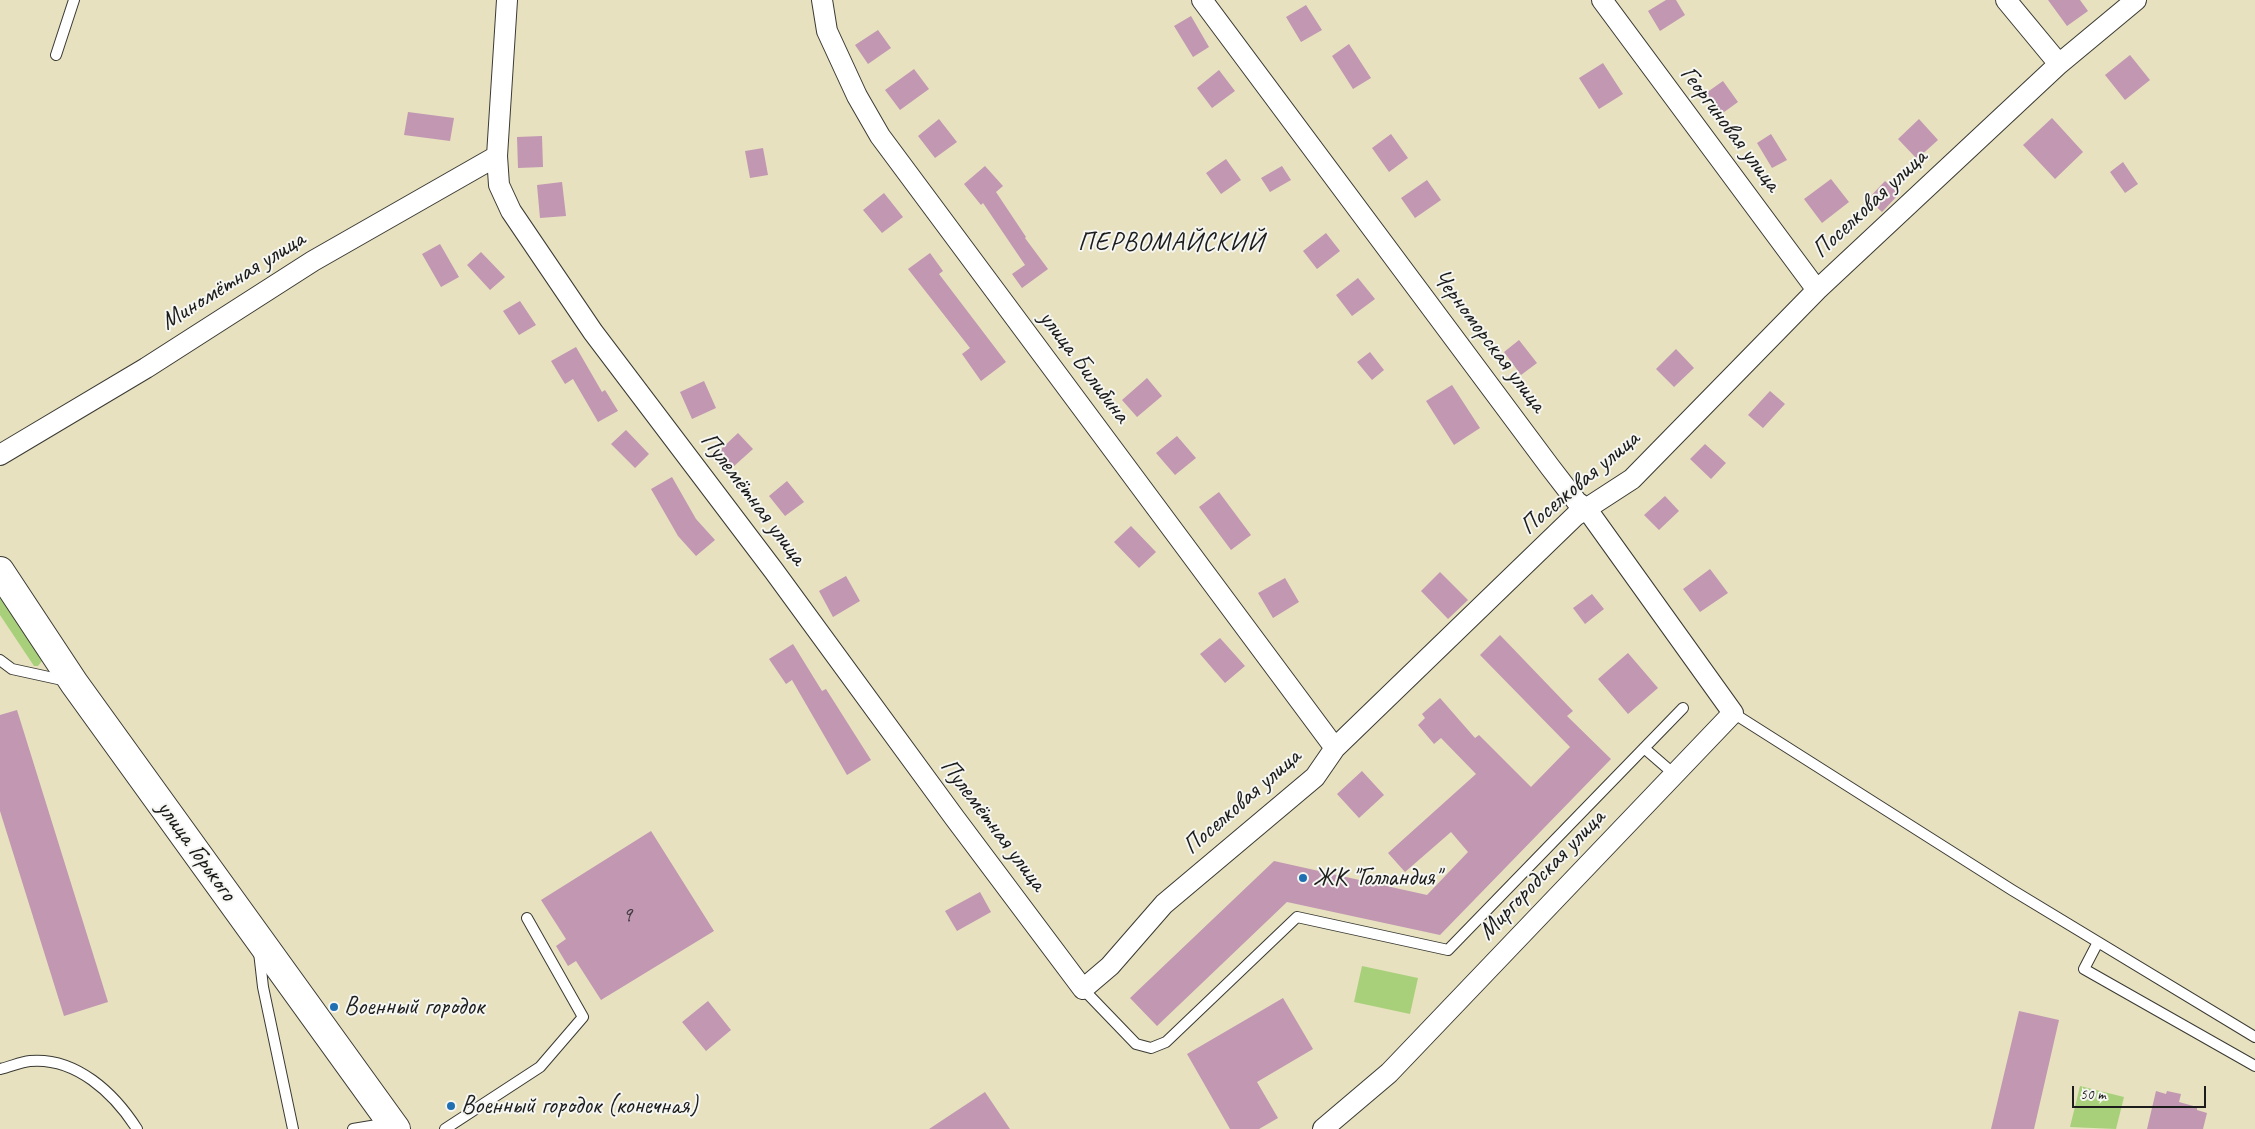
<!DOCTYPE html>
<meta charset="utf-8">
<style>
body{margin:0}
#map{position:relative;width:2255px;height:1129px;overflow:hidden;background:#e7e1bf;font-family:Caveat,sans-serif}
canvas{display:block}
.scale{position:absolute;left:2072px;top:1086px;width:134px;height:22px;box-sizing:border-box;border:2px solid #1c1c1c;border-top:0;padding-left:6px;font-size:15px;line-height:18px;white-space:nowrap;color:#1c1c1c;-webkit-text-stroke:4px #f6f6f2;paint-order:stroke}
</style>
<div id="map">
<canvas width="2255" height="1129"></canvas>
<div class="scale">50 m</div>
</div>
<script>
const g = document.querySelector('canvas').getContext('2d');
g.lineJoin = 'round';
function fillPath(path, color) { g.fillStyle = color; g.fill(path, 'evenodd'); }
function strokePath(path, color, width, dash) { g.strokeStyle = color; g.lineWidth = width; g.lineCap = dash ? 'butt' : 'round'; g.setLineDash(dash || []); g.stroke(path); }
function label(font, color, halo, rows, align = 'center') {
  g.font = font + ' Caveat,sans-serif'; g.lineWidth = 4; g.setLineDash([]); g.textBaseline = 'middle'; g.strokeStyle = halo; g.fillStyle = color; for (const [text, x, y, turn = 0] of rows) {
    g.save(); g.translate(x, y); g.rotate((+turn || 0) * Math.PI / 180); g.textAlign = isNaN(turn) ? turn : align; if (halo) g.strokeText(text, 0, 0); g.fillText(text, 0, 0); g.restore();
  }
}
fillPath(new Path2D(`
 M 0,589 L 43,655 L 42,661 L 38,666 L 34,666 L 0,615 Z
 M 1362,966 L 1418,978 L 1410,1014 L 1354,1002 Z
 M 2080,1086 L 2124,1097 L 2116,1129 L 2070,1127 Z`), '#a8d07b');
fillPath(new Path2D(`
 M 1666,0 L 1676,0 L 1685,15 L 1660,31 L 1648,11 Z
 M 2048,0 L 2080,0 L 2088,11 L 2067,26 Z
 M 1306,5 L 1322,30 L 1301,42 L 1286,17 Z
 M 1191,16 L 1209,47 L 1193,57 L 1174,26 Z
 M 878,30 L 891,48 L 868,64 L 855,45 Z
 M 1349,44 L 1371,78 L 1353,89 L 1332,56 Z
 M 2130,55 L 2150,80 L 2125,100 L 2105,75 Z
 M 1603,63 L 1623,94 L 1599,109 L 1579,78 Z
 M 914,69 L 929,89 L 900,110 L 885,90 Z
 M 1219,70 L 1235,91 L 1212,108 L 1197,88 Z
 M 1723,81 L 1738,102 L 1720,115 L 1706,93 Z
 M 408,112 L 454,118 L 450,141 L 404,135 Z
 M 2052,118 L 2083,152 L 2055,179 L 2023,145 Z
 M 939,119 L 957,142 L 935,158 L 918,136 Z
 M 1919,119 L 1938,140 L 1917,159 L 1898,139 Z
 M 1391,134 L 1408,158 L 1389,172 L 1372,148 Z
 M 1771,134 L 1787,160 L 1772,168 L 1757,143 Z
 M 542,136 L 543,167 L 518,168 L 517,137 Z
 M 763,148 L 768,175 L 750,178 L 745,151 Z
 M 1226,159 L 1241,180 L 1221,194 L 1206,173 Z
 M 2123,162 L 2138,184 L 2125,193 L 2110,172 Z
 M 985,166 L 1003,186 L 996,192 L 1026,237 L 1025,238 L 1048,269 L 1022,288 L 1012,274 L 1025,265 L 983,203 L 981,205 L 964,184 Z
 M 1282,166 L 1291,180 L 1270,192 L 1261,178 Z
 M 1831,179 L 1849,202 L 1822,223 L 1804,199 Z
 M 1427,180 L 1441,200 L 1415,218 L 1401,198 Z
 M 1885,181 L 1899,194 L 1882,212 L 1868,199 Z
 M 562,182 L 566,216 L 540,218 L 537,185 Z
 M 884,193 L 903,217 L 882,233 L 863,210 Z
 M 1326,233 L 1340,251 L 1317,269 L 1303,251 Z
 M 440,244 L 459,277 L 441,287 L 422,254 Z
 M 481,252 L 505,277 L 490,290 L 467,265 Z
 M 930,253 L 943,271 L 939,274 L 1006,362 L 981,381 L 962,354 L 970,348 L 908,269 Z
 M 1358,278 L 1375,299 L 1352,316 L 1336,295 Z
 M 520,301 L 536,325 L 519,335 L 503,311 Z
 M 1519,340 L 1537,363 L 1521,375 L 1504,352 Z
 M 576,347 L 602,392 L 605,390 L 618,411 L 598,422 L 573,379 L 565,384 L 551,361 Z
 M 1676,349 L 1694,368 L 1674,387 L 1656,369 Z
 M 1370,352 L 1384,370 L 1372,380 L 1357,362 Z
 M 1147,378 L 1162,396 L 1137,417 L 1122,400 Z
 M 704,381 L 716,408 L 692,419 L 680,392 Z
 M 1452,385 L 1480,428 L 1454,445 L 1426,401 Z
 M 1770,391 L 1785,404 L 1763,428 L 1748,415 Z
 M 626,430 L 649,454 L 635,468 L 611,444 Z
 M 738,433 L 753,449 L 733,467 L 719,451 Z
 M 1177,436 L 1196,458 L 1175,475 L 1156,453 Z
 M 1705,444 L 1726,463 L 1711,479 L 1690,459 Z
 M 672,477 L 696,519 L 715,540 L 696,556 L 678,536 L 651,489 Z
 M 787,481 L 804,502 L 785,516 L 769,496 Z
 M 1219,492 L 1251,535 L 1231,550 L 1199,507 Z
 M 1665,496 L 1679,511 L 1659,530 L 1644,515 Z
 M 1131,526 L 1156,552 L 1139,568 L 1114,542 Z
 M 1710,569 L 1728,593 L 1700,612 L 1683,589 Z
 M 1440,572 L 1468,600 L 1448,619 L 1421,591 Z
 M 846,576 L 860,601 L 833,617 L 819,591 Z
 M 1285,578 L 1299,602 L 1273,618 L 1258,593 Z
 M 1592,594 L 1604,609 L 1585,624 L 1573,608 Z
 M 1500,635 L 1573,711 L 1567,716 L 1611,759 L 1440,935 L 1287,902 L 1157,1026 L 1130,998 L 1274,861 L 1427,895 L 1468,852 L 1451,832 L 1405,872 L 1388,853 L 1476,774 L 1441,738 L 1434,744 L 1418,725 L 1425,718 L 1422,714 L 1440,698 L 1475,738 L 1479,735 L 1531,787 L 1570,747 L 1480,655 Z
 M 1220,638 L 1245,666 L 1225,683 L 1200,654 Z
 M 793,644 L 822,691 L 826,689 L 871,760 L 847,775 L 792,680 L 786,684 L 769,659 Z
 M 1628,653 L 1658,688 L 1628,714 L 1598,679 Z
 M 17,710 L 108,1002 L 64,1016 L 0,811 L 0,715 Z
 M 1362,771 L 1384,795 L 1359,818 L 1337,794 Z
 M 651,831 L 714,931 L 601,1000 L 576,961 L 568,966 L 556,946 L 566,939 L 541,900 Z
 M 980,892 L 991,912 L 957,931 L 945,911 Z
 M 1283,998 L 1313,1049 L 1257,1082 L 1278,1118 L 1259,1129 L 1230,1129 L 1187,1054 Z
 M 708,1001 L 731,1030 L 706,1051 L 682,1022 Z
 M 2019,1011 L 2059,1020 L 2034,1129 L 1991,1129 Z
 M 2156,1091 L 2166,1094 L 2167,1091 L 2181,1094 L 2179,1102 L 2197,1107 L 2197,1110 L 2207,1113 L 2203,1129 L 2147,1129 Z
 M 985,1092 L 1010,1129 L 929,1129 Z`), '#c197b2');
const service = new Path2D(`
 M 56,55 L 74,0
 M 0,660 L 12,669 L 67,681
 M 1733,713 L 2012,890 L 2255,1037
 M 1644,748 L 1674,774
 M 2098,942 L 2084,969 L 2255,1066
 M 259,952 L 263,987 L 293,1129
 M 1083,989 L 1136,1044 L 1151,1048 L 1166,1042 L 1297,917 L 1448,950 L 1683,708
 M 0,1069 C 10,1067 20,1062 30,1061 C 76,1057 114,1093 137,1129
 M 353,1129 L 389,1123
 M 445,1129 L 540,1067 L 583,1017 L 527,918`);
const minor = new Path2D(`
 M 507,0 L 497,156 L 499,185 L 511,211 L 593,332 L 774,571 L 954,817 L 1083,989 L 1110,966 L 1164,904 L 1315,777 L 1335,748 L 1575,516 L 1632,479 L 1817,290 L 2059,64 L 2136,0
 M 822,0 L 827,31 L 857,96 L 880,136 L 1335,748
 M 1202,0 L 1550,467 L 1577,502 L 1586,508 L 1733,713 L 1389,1073 L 1323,1129
 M 1602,0 L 1817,290
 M 2006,0 L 2059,64
 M 0,455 L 146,368 L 313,261 L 497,156`);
const primary = new Path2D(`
 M 0,571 L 74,683 L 396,1129`);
strokePath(service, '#3a3a34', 12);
strokePath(minor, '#3a3a34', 22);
strokePath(primary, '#3a3a34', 30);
strokePath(service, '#fff', 10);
strokePath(minor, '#fff', 20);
strokePath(primary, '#fff', 28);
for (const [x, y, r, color] of [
 [1303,878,5,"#1f6fb2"],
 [334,1007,5,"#1f6fb2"],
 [451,1106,5,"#1f6fb2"]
]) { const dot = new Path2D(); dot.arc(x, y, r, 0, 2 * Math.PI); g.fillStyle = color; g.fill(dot); strokePath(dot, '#f6f6f2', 2); }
label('22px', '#453b42', null, [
 ["9",627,915]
]);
label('25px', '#1c1c1c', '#f6f6f2', [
 ["Георгиновая улица",1730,129,53],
 ["Поселковая улица",1870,204,-43],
 ["Миномётная улица",233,281,-32],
 ["Черноморская улица",1489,341,53],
 ["улица Билибина",1084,367,53],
 ["Поселковая улица",1580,483,-40],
 ["Пулемётная улица",753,499,53],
 ["Поселковая улица",1242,802,-41],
 ["Пулемётная улица",993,825,53],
 ["улица Горького",196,851,54],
 ["Миргородская улица",1542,875,-46]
]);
label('25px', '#1c1c1c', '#f6f6f2', [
 ["ЖК \"Голландия\"",1313,878],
 ["Военный городок",344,1007],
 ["Военный городок (конечная)",461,1106]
], 'left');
g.letterSpacing = '1px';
label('26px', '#1c1c1c', '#f6f6f2', [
 ["ПЕРВОМАЙСКИЙ",1171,243]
]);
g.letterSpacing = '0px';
</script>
